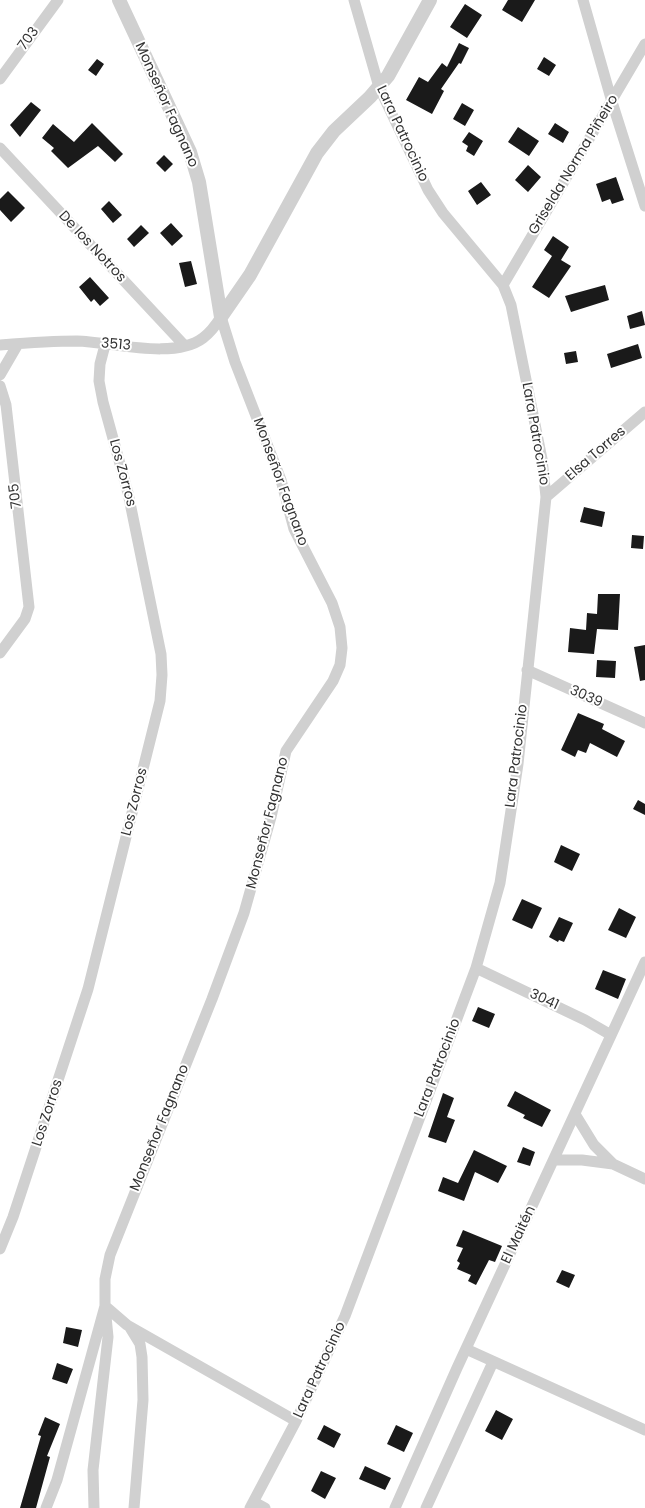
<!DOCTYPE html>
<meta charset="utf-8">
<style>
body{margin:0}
canvas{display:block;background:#fff}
</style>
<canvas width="645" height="1508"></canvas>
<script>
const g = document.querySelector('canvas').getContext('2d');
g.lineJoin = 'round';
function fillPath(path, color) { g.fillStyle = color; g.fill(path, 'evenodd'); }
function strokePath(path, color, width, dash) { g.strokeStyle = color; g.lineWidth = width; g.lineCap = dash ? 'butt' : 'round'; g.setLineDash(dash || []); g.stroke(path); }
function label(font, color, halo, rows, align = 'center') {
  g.font = font + ' Poppins,sans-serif'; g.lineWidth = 4; g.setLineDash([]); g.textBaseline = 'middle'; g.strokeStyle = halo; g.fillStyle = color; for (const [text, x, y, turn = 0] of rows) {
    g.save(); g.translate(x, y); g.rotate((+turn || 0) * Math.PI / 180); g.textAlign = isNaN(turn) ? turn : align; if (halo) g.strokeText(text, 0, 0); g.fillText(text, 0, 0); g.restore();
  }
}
fillPath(new Path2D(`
 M 508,0 L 535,0 L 522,22 L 502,10 Z
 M 465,4 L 482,15 L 467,38 L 450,27 Z
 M 459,43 L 469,48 L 461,64 L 459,63 L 441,89 L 444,91 L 432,114 L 406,100 L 419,77 L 428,82 L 442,63 L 447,67 Z
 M 544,57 L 556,65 L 549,76 L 537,69 Z
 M 97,59 L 104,64 L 96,76 L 88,70 Z
 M 31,102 L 41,110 L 20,137 L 10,125 Z
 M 462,103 L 474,110 L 465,126 L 453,119 Z
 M 92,123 L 123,154 L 115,162 L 98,146 L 68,168 L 51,151 L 54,148 L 42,138 L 53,124 L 74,142 Z
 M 555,123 L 569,132 L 563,143 L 548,134 Z
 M 518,127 L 539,141 L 529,156 L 508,142 Z
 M 469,132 L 483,141 L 474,156 L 466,151 L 468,146 L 462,142 Z
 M 164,155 L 173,164 L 165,172 L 156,163 Z
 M 528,165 L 541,177 L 528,192 L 515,180 Z
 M 616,177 L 624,200 L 612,204 L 610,199 L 602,202 L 596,184 Z
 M 481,182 L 491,195 L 477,205 L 468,191 Z
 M 8,191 L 25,208 L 11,222 L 0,210 L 0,199 Z
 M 109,201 L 122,215 L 113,223 L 101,209 Z
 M 171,223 L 183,236 L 172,246 L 160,233 Z
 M 141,225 L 149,233 L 134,247 L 127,239 Z
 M 553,236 L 569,247 L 561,260 L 571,266 L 549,298 L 532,287 L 552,256 L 544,250 Z
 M 191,261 L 197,284 L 185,287 L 179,263 Z
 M 90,277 L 109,298 L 100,306 L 94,299 L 91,302 L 79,287 Z
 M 605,285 L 609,300 L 571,312 L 565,296 Z
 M 642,311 L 645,325 L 630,329 L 627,316 Z
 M 638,344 L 642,358 L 611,368 L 607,354 Z
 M 576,351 L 578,362 L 566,364 L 564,353 Z
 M 584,507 L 605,512 L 602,527 L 580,522 Z
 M 632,535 L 644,536 L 643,549 L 631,548 Z
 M 598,594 L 620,594 L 618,630 L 597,629 L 594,654 L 568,652 L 570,628 L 586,630 L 587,613 L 597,614 Z
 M 645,645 L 645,680 L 640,681 L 634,647 Z
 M 597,660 L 616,661 L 615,678 L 596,677 Z
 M 578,713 L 604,724 L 602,729 L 625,741 L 617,757 L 590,743 L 586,753 L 578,750 L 575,757 L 561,750 Z
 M 638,800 L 645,804 L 645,815 L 633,809 Z
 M 561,845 L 580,854 L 572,871 L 554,862 Z
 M 522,899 L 542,908 L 532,929 L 512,920 Z
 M 619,908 L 636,917 L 626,938 L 608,930 Z
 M 559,917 L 573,923 L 564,942 L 559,940 L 558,942 L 549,937 Z
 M 603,970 L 626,979 L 618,999 L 595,989 Z
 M 478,1007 L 495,1014 L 489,1028 L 472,1021 Z
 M 515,1091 L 551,1110 L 542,1127 L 523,1118 L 525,1115 L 507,1106 Z
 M 443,1093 L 454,1098 L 447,1117 L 455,1120 L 446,1143 L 428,1137 Z
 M 523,1147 L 535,1152 L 530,1166 L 517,1162 Z
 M 474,1150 L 507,1166 L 498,1183 L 475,1172 L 464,1201 L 438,1191 L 443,1177 L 458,1183 Z
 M 463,1230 L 502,1246 L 495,1262 L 489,1260 L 476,1285 L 468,1281 L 471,1275 L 457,1269 L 460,1263 L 457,1261 L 463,1248 L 456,1246 Z
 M 562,1270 L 575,1275 L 569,1288 L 556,1282 Z
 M 66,1327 L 82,1330 L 78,1347 L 63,1343 Z
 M 57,1363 L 73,1369 L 67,1384 L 52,1379 Z
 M 496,1410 L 513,1419 L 502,1440 L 485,1431 Z
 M 45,1417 L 60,1424 L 47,1456 L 50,1457 L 36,1508 L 20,1508 L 41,1436 L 38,1435 Z
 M 324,1425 L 341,1434 L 334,1448 L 317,1439 Z
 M 396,1425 L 413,1433 L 404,1452 L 387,1444 Z
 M 365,1466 L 391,1478 L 385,1490 L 359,1479 Z
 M 321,1471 L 336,1478 L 325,1499 L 311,1491 Z`), '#1a1a1a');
strokePath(new Path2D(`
 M 583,0 L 612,102 L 645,206
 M 0,79 L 58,0
 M 0,148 L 184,345
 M 503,285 L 645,44
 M 0,345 C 25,343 51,341 77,341 C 111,342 174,360 203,338 C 211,332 216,325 221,317
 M 0,375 L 18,344
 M 0,386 L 6,405 L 29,607 L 25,619 L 0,653
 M 546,497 L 645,412
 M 527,670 L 645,723
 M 476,968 L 585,1020 L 611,1035
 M 575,1114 L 594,1145 L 613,1164
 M 554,1160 L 582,1160 L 613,1164 L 645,1179
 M 0,1249 L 13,1217 L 88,989 L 160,701 L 162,675 L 161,654 L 128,493 L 103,402 L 99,381 L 100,364 L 105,345
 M 129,1326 L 140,1344 L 142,1357 L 143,1400 L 134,1508
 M 466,1349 L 645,1430
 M 254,1502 L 265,1508
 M 46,1508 L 57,1480 L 105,1306 L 127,1325 L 296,1421
 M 94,1508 L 93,1470 L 108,1337 L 105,1306 L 105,1279 L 110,1255 L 212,999 L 244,913 L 271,817 L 286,751 L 333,681 L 340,665 L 342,648 L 340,627 L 332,603 L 294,529 L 281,480 L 235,362 L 221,317
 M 250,1508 L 296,1421 L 345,1316 L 476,968 L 500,883 L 518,764 L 546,497 L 542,459 L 511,305 L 503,285 L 443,213 L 428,190 L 379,87 L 354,0
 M 395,1508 L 457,1368 L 645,962
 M 426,1508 L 493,1362`), '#d0d0d0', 11);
strokePath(new Path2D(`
 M 119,0 L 190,152 L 199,182 L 221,317
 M 221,317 L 250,275 L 317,153 L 334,131 L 370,97 L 388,76 L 430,0`), '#d0d0d0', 14);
label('14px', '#333', '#fff', [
 ["703",29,39,-54],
 ["Monseñor Fagnano",166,105,66],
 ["Lara Patrocinio",402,134,65],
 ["Griselda Norma Piñeiro",574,165,-59],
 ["De los Notros",92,247,47],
 ["3513",116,345,5],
 ["Lara Patrocinio",535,434,80],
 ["Elsa Torres",596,454,-41],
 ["Los Zorros",122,473,75],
 ["Monseñor Fagnano",280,482,70],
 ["705",16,496,-97],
 ["3039",586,697,24],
 ["Lara Patrocinio",517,756,-83],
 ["Los Zorros",135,802,-76],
 ["Monseñor Fagnano",268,823,-76],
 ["3041",544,1000,25],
 ["Lara Patrocinio",438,1068,-69],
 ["Los Zorros",48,1113,-72],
 ["Monseñor Fagnano",160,1128,-68],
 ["El Maitén",519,1235,-65],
 ["Lara Patrocinio",320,1370,-65]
]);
</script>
